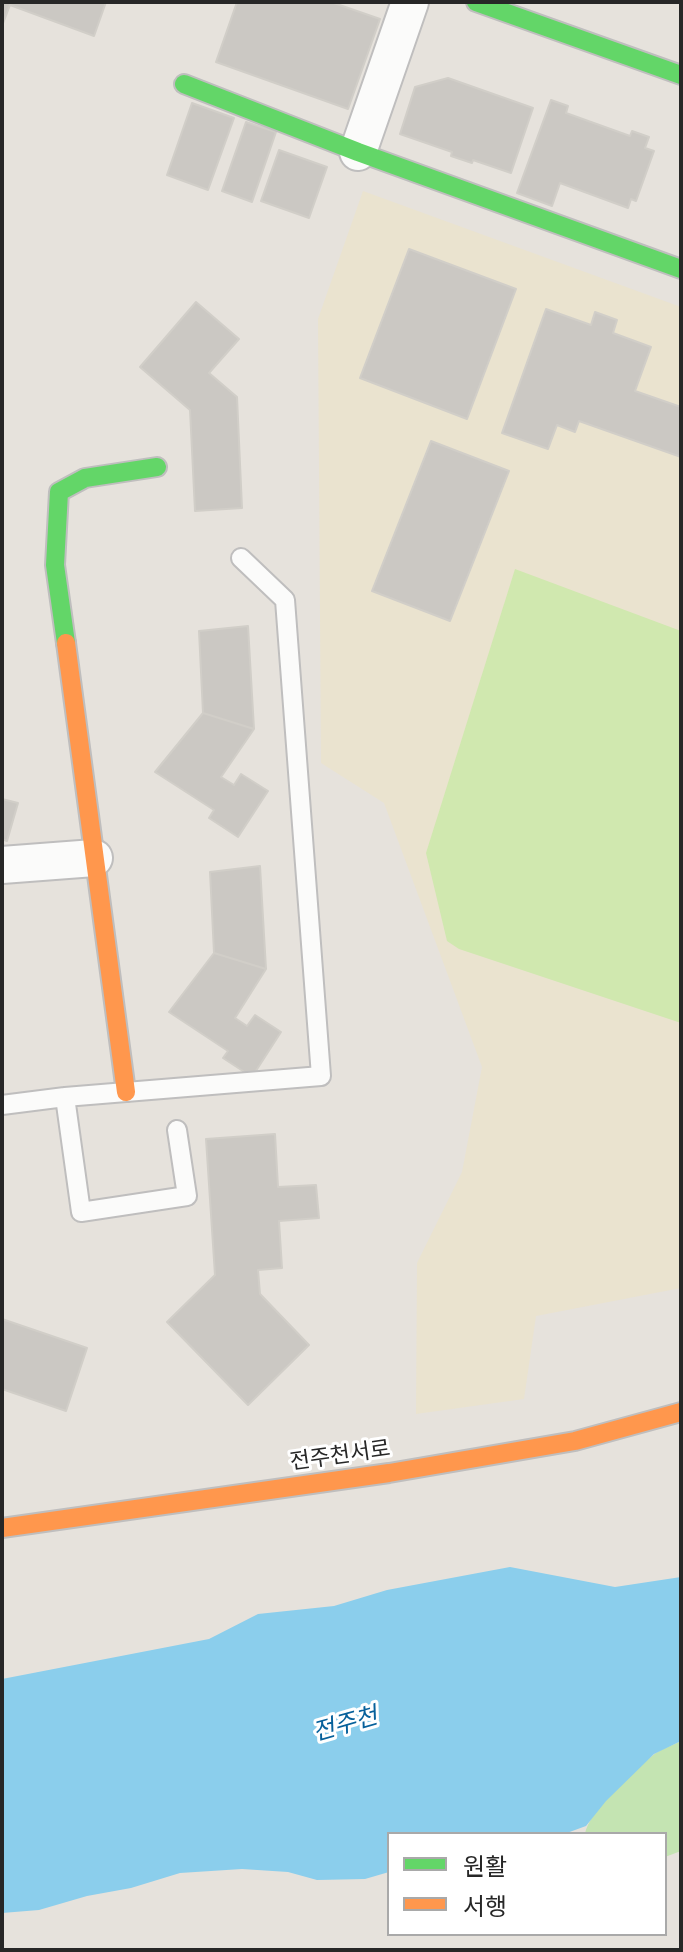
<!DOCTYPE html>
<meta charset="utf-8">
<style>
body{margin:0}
#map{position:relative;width:683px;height:1952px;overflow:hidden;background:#e6e2dc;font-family:Ubuntu,"Noto Sans KR",sans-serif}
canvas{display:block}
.frame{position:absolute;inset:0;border:4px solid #272727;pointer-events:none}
.legend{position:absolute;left:387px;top:1832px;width:280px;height:104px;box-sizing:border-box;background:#fff;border:2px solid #a9a9a9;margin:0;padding:10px 14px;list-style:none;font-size:24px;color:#272727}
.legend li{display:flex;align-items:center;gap:16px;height:40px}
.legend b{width:40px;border:2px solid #a9a9a9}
</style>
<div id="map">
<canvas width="683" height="1952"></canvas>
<div class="frame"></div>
<ul class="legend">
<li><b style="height:10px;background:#63d668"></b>원활</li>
<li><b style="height:10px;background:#ff974d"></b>서행</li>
</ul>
</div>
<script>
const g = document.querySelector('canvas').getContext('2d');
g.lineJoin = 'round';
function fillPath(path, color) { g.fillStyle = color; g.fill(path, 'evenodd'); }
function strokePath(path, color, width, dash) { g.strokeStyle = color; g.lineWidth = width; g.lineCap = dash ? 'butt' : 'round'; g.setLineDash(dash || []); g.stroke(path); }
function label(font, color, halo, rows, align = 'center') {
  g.font = font + ' Ubuntu,"Noto Sans KR",sans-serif'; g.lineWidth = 6; g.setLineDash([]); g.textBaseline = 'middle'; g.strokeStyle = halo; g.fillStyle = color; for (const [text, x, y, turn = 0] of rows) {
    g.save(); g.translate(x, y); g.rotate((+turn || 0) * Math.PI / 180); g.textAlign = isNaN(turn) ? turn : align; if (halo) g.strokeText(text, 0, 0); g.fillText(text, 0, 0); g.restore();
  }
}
fillPath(new Path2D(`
 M 363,191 L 681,307 L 681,1288 L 536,1316 L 524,1399 L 416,1414 L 417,1263 L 462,1172 L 482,1067 L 384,803 L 321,763 L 318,319 Z`), '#eae3cf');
fillPath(new Path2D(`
 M 681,1741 L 681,1851 L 665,1857 L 665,1834 L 585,1834 C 588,1812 634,1770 652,1756 C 660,1749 672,1746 681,1741 Z`), '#c4e4b2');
fillPath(new Path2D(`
 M 515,569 L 681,631 L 681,1023 L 459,949 L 447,941 L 426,853 Z`), '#d0e8af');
fillPath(new Path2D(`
 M 510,1567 L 615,1587 L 681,1577 L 681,1741 L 654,1754 L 606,1801 L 586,1826 L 564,1834 L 389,1834 L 389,1872 L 365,1879 L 317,1880 L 288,1872 L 242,1869 L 180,1873 L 131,1888 L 87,1896 L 39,1910 L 2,1913 L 2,1679 L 209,1639 L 258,1614 L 334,1606 L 387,1590 Z`), '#8bceec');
const building = new Path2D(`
 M 2,2 L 106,2 L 94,36 L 10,5 L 2,26 Z
 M 237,2 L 331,2 L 380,19 L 348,109 L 216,62 Z
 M 448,78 L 533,108 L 511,173 L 473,160 L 472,163 L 451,156 L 452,152 L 400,134 L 415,87 Z
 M 551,100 L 568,106 L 566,113 L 630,136 L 632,131 L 649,137 L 645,148 L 654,151 L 636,201 L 631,199 L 628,208 L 560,183 L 552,206 L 517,193 Z
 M 192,103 L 234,118 L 208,190 L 167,175 Z
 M 246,122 L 276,132 L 252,202 L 222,191 Z
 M 279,150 L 327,167 L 309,218 L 261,201 Z
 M 409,249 L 516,289 L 467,419 L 360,378 Z
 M 196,302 L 239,339 L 209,373 L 237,397 L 242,508 L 195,511 L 190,410 L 140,367 Z
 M 546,309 L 591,325 L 595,312 L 617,320 L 613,333 L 651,347 L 635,391 L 681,407 L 681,457 L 579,421 L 575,432 L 557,425 L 548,449 L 502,433 Z
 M 431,441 L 509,471 L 450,621 L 372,591 Z
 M 248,626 L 254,729 L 203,713 L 199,631 Z
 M 203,713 L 254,729 L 221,777 L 234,785 L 241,774 L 268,791 L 238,837 L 209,818 L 214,810 L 155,772 Z
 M 2,799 L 18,803 L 7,841 L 2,839 Z
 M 260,866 L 266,969 L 214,953 L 210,872 Z
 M 214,953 L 266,969 L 235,1018 L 247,1026 L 255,1015 L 281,1032 L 252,1077 L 223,1058 L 228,1051 L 169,1012 Z
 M 275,1134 L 278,1187 L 316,1185 L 319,1218 L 279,1221 L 282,1268 L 258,1270 L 260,1294 L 309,1345 L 248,1405 L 167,1322 L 215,1275 L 206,1139 Z
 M 2,1319 L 87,1348 L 66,1411 L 2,1389 Z`);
fillPath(building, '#cbc8c3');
strokePath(building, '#d1cec8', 2);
const lane = new Path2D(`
 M 65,1097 L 81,1212 L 187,1196 L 177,1130
 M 2,1105 L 65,1097 L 321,1076 L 285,600 L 241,558`);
const street = new Path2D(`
 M 358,152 L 410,2
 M 2,865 L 94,858`);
const fast = new Path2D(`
 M 476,2 L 681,75
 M 184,84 L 358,152 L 681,269
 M 66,643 L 55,565 L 59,492 L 85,478 L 157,467`);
const slow = new Path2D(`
 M 66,643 L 126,1092
 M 2,1528 L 389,1473 L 575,1441 L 681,1412`);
strokePath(lane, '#bfbebe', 22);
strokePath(street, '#bfbebe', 40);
strokePath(fast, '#bfbebe', 22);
strokePath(slow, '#bfbebe', 22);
strokePath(lane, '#fbfbfa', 18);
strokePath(street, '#fbfbfa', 36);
strokePath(fast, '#63d668', 18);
strokePath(slow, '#ff974d', 18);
label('22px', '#272727', '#fff', [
 ["전주천서로",340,1455,-8]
]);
label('italic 24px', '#07619b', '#fff', [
 ["전주천",345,1724,-16]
]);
</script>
